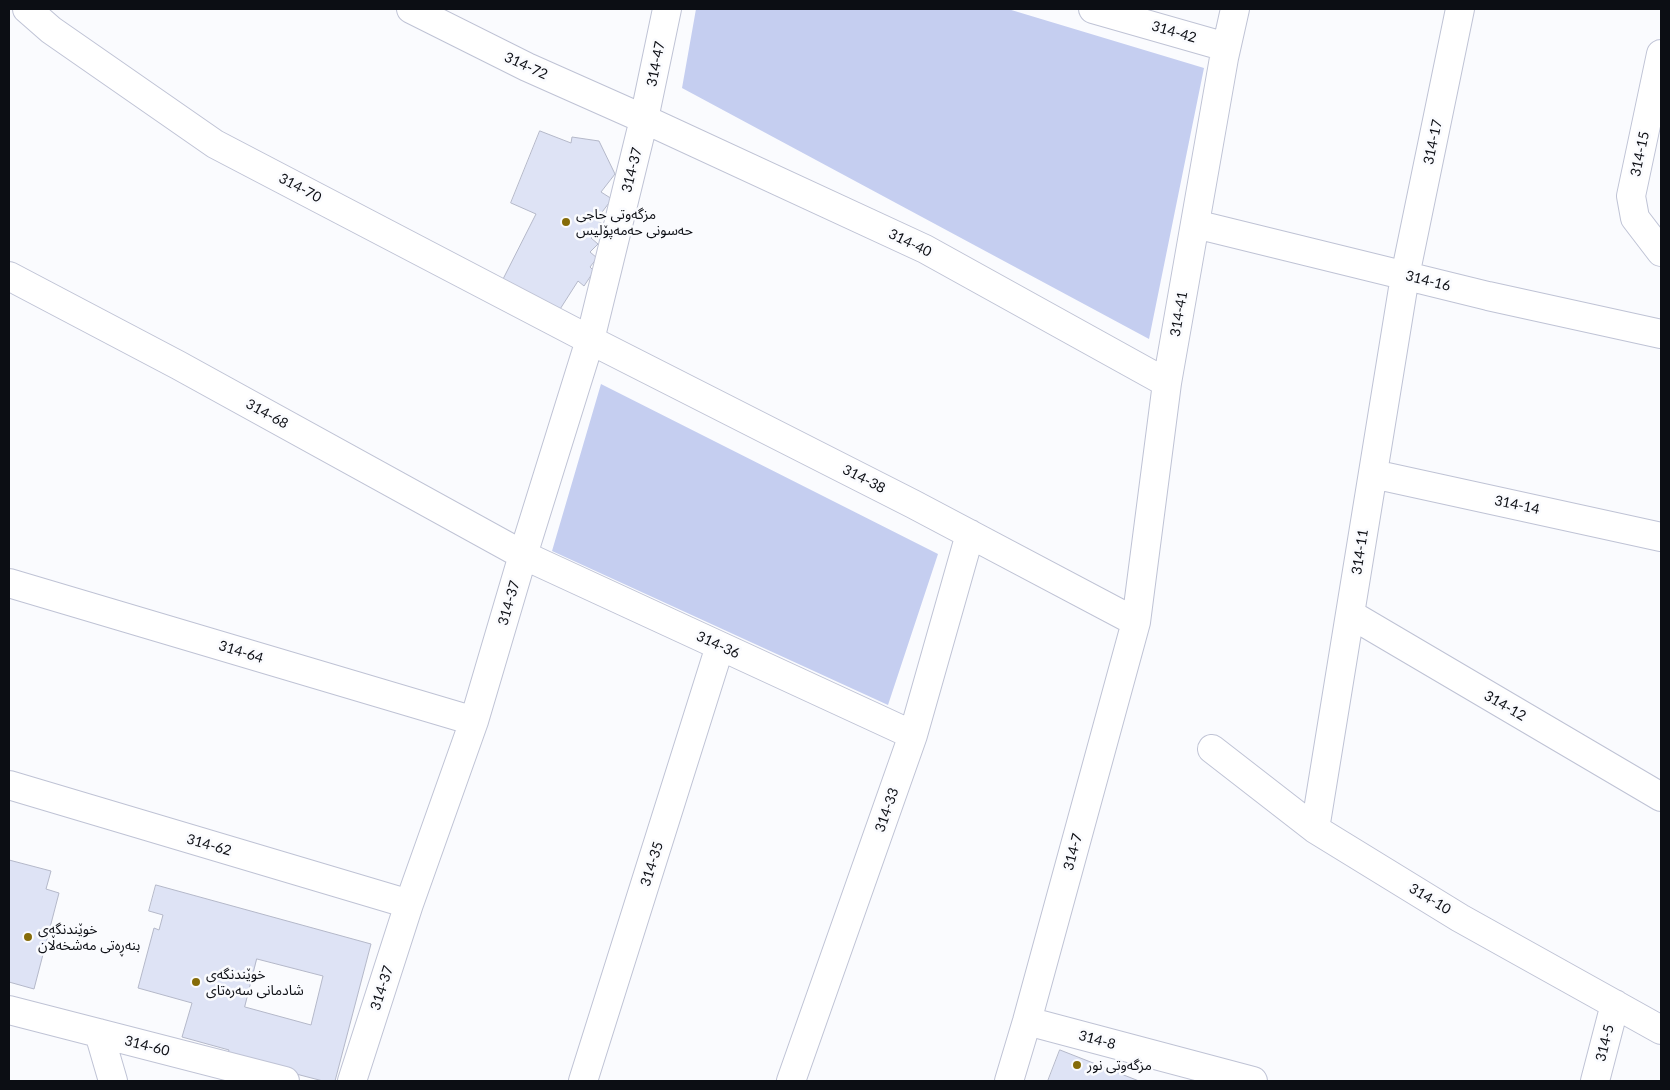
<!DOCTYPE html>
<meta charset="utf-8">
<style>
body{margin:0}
#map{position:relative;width:1670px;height:1090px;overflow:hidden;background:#fafbfe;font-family:Lato,sans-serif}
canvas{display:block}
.frame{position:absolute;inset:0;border:10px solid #0c0e14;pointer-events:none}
</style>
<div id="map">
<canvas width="1670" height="1090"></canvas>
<div class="frame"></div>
</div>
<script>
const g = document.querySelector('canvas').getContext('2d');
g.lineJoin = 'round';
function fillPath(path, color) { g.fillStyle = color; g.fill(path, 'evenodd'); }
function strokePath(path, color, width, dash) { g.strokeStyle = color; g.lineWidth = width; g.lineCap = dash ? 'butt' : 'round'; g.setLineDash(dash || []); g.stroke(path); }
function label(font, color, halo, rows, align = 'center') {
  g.font = font + ' Lato,"Noto Sans Arabic",sans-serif'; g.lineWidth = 5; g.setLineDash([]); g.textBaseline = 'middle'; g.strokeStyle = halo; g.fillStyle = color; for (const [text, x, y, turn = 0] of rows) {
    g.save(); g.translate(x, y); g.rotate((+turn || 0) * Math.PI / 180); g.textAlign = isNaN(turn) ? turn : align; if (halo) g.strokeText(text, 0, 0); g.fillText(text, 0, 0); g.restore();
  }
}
fillPath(new Path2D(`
 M 696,9 L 1008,9 L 1204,68 L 1149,339 L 682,88 Z
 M 601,384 L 938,554 L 888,705 L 552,551 Z`), '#c5cef0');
const building = new Path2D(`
 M 540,131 L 571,143 L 572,137 L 599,141 L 615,174 L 601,192 L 612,199 L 596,220 L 603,224 L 591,238 L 598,244 L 590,252 L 597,258 L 590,267 L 594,271 L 584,286 L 578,281 L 555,317 L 500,285 L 536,214 L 511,203 Z
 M 9,860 L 51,871 L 46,889 L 59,893 L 34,989 L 9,982 Z
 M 156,885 L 371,944 L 335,1081 L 323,1081 L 227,1056 L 229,1050 L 182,1037 L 192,1003 L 138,988 L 154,928 L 159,930 L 163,915 L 149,911 ZM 257,959 L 323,976 L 311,1025 L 245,1007 Z
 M 1060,1050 L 1139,1081 L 1048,1081 Z`);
fillPath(building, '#dee3f5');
strokePath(building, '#b4b8c9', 1);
const minor = new Path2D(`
 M 27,9 L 51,30 L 215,144 L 590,340 L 913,504 L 1136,622
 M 411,9 L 527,67 L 644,119 L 925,249 L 1167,383
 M 1093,9 L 1226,47
 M 1661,54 L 1631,196 L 1635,218 L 1661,252
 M 1195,224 L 1488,296 L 1661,334
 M 9,276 L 178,365 L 523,555 L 913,735
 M 1373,474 L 1661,537
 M 9,583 L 474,721
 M 1350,614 L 1661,797
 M 1212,749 L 1315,829 L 1460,918 L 1661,1030
 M 9,785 L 409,904
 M 1315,829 L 1405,276 L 1460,9
 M 9,1010 L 285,1081
 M 1027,1021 L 1253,1081
 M 99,1033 L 113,1081
 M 352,1081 L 409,904 L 474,721 L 523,555 L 590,340 L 644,119 L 667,9
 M 583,1081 L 720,646
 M 791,1081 L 913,735 L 970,534
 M 1009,1081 L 1027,1021 L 1136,622 L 1167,383 L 1224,58 L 1235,9
 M 1595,1081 L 1615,1004`);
strokePath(minor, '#bfc3d5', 30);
strokePath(minor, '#fff', 28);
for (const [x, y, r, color] of [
 [566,222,5,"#866c09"],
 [28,937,5,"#866c09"],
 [196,982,5,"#866c09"],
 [1077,1065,5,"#866c09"]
]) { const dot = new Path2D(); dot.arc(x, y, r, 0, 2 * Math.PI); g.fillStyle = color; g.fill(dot); strokePath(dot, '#fafbfe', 2); }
label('14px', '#0c0e14', '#fafbfe', [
 ["314-42",1174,32,16],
 ["314-47",656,64,-79],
 ["314-72",526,66,25],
 ["314-17",1433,142,-78],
 ["314-15",1640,154,-78],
 ["314-37",632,170,-76],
 ["314-70",300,188,28],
 ["314-40",910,243,26],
 ["314-16",1428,281,14],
 ["314-41",1179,314,-80],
 ["314-68",267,414,29],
 ["314-38",864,479,27],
 ["314-14",1517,505,12],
 ["314-11",1360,552,-81],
 ["314-37",509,603,-74],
 ["314-36",718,645,25],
 ["314-64",241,652,17],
 ["314-12",1505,706,30],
 ["314-33",887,810,-71],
 ["314-62",209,845,16],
 ["314-7",1073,852,-75],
 ["314-35",652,864,-72],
 ["314-10",1430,899,31],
 ["314-37",382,988,-72],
 ["314-8",1097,1040,15],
 ["314-5",1605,1043,-76],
 ["314-60",147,1046,14]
]);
label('14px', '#0c0e14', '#fafbfe', [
 ["مزگەوتی حاجی",576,214],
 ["حەسونی حەمەپۆلیس",576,230],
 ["خوێندنگەی",38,929],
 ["بنەڕەتی مەشخەڵان",38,945],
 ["خوێندنگەی",206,974],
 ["شادمانی سەرەتای",206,990],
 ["مزگەوتی نور",1087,1065]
], 'left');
</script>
